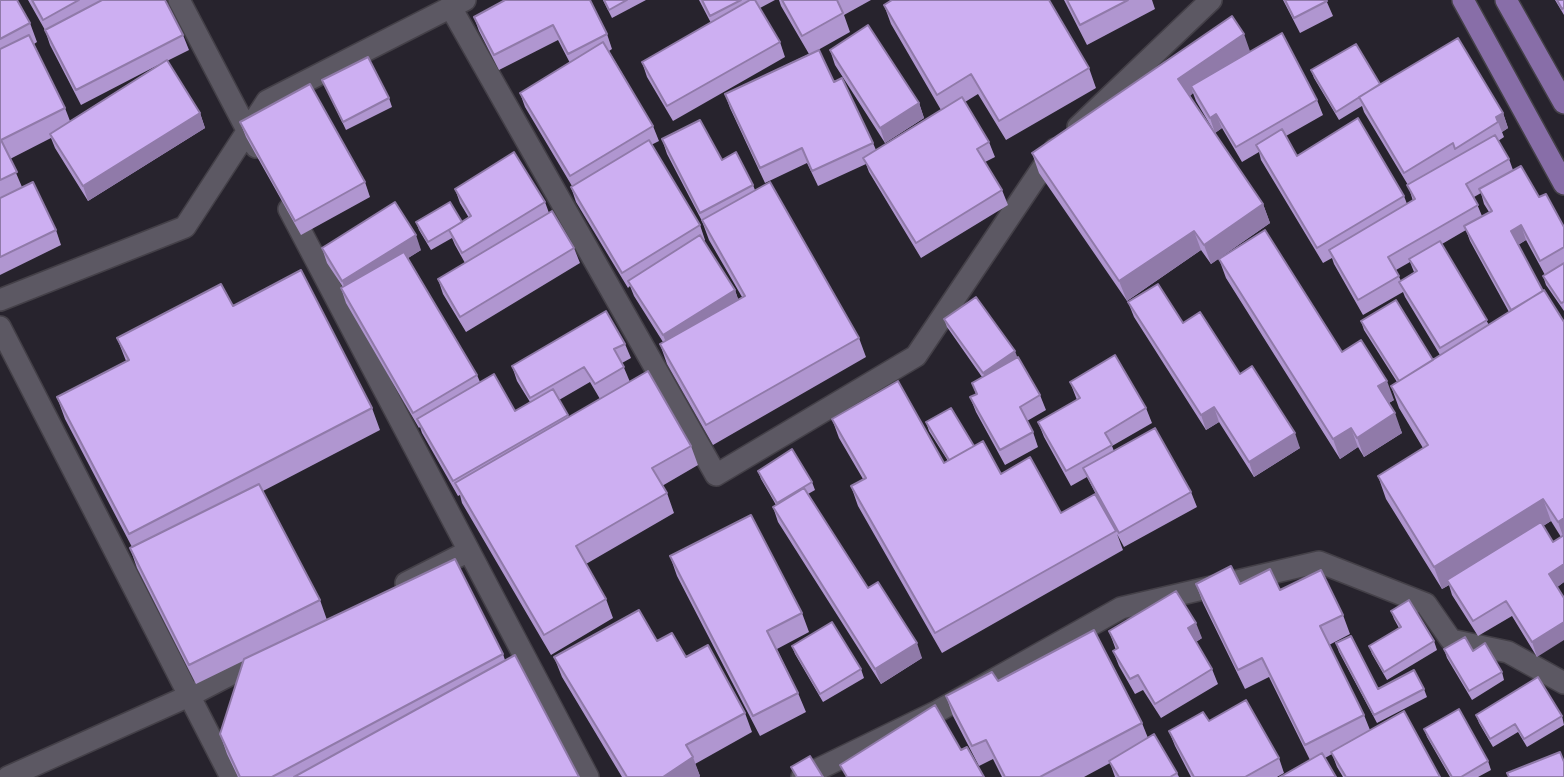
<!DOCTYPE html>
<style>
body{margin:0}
canvas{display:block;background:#27232d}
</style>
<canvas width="1564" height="777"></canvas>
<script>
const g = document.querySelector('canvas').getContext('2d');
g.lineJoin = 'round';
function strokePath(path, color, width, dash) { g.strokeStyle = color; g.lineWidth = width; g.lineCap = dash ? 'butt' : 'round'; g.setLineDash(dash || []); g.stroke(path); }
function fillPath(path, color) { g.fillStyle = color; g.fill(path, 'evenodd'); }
const minor = new Path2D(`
 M 179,0 L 256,147
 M 450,6 L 716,475 L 916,356 L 1055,149
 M 1078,127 L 1211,0
 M 289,209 L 588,777
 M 0,300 L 185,227 L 267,101 L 465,0
 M 0,327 L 231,777
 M 406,583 L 467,552
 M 8,777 L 191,695 L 266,656
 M 802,777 L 938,711 L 1121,608 L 1319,562 L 1426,604 L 1451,640 L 1508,652 L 1564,683`);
const primary = new Path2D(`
 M 1463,0 L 1564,184
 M 1506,0 L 1564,103`);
strokePath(minor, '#444048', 24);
strokePath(primary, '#444048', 24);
strokePath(minor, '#5c5863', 21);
strokePath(primary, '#886ea8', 21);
fillPath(new Path2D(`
 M 0,0 L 30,23 L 37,42 L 34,44 L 65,108 L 70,121 L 160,64 L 81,105 L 50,45 L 45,30 L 28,0 L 165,0 L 183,35 L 189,50 L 167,61 L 200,113 L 205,128 L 88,201 L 55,148 L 51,138 L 10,159 L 22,187 L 56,230 L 61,245 L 0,275 Z
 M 505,0 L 607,34 L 612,49 L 609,51 L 653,126 L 659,141 L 651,145 L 700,225 L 705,240 L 704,241 L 735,290 L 738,299 L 742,297 L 709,240 L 702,221 L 667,154 L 662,139 L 722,160 L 753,185 L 755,190 L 859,338 L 866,357 L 713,445 L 667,364 L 660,344 L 663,342 L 634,296 L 630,286 L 628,288 L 576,202 L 571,187 L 572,186 L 525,107 L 520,93 L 570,63 L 558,40 L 499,70 L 479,31 L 474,17 Z
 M 603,0 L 646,0 L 612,18 Z
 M 699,0 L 775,0 L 760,8 L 780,42 L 785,57 L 673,121 L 647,77 L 642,62 L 711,23 Z
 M 779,0 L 871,0 L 844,15 L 850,32 L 818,50 L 834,82 L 873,143 L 876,150 L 941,110 L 891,24 L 884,5 L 1089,68 L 1096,88 L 1006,140 L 978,94 L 965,102 L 989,142 L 995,157 L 985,162 L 1002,190 L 1008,205 L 921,258 L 869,172 L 866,164 L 818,186 L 807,163 L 765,183 L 730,108 L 725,94 L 809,54 L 781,6 Z
 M 1064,0 L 1152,0 L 1155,9 L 1087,45 Z
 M 1283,0 L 1326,0 L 1333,16 L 1300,33 Z
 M 1555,0 L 1564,0 L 1564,15 Z
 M 830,50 L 919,103 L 924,118 L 885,143 L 835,65 Z
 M 1250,51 L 1317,100 L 1323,115 L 1286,136 L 1297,156 L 1404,196 L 1407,204 L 1413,201 L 1408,185 L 1364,112 L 1362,106 L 1339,120 L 1314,78 L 1311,70 L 1380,84 L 1503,113 L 1508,128 L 1502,132 L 1504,137 L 1498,141 L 1509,159 L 1513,170 L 1539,197 L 1564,227 L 1564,311 L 1546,285 L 1543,276 L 1545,275 L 1526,240 L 1518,245 L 1543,291 L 1564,322 L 1564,582 L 1557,587 L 1537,657 L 1512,616 L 1478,636 L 1452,595 L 1449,585 L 1442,589 L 1386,499 L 1378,476 L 1423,448 L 1399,408 L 1391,386 L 1397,382 L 1364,330 L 1361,321 L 1433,360 L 1440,355 L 1405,297 L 1403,292 L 1363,315 L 1334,264 L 1332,258 L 1323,263 L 1261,160 L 1259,152 L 1242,162 L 1222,128 L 1215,133 L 1196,101 L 1193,93 L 1190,96 L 1263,204 L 1270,223 L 1211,264 L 1201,250 L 1127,301 L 1039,173 L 1032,153 ZM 1481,193 L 1484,204 L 1489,212 L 1482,216 L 1474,197 ZM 1466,230 L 1470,241 L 1509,312 L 1489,325 L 1442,244 ZM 1410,262 L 1414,272 L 1401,281 L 1396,270 ZM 1551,521 L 1561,537 L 1553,542 L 1543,526 Z
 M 322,80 L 389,98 L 392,107 L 346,130 Z
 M 240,122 L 365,182 L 370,197 L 301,235 L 246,137 Z
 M 455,189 L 545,202 L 549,213 L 574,248 L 580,263 L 466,332 L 443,294 L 438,279 L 465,263 L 455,245 L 452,238 L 431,250 L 419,230 L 416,222 L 462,222 L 469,218 L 460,203 Z
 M 322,248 L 421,250 L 408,258 L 477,375 L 480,382 L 515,411 L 530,402 L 517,381 L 512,366 L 625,344 L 631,358 L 622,363 L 630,382 L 691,446 L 698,465 L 662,486 L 667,493 L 674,513 L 586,564 L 606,599 L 613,618 L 551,655 L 462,503 L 460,495 L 458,496 L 422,433 L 420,427 L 419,428 L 346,303 L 341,288 L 343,287 L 327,263 ZM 590,382 L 600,399 L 569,417 L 559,400 Z
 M 1219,259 L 1342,352 L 1394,400 L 1389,403 L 1402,433 L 1364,457 L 1358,447 L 1340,459 L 1226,278 Z
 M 1128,302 L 1183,323 L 1240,374 L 1300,448 L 1254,477 L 1219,422 L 1206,430 L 1134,317 Z
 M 233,306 L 372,408 L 380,430 L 263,491 L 320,600 L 327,620 L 503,654 L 505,660 L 579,777 L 238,777 L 227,754 L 220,734 L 243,661 L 196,684 L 137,568 L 130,548 L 132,547 L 65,419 L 57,397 L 126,361 L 117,338 Z
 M 944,319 L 1017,357 L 1040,395 L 1046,410 L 1027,421 L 1033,432 L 1038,447 L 1005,465 L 976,412 L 970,397 L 976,394 L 972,383 L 982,377 L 947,327 Z
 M 1070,382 L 1146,408 L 1152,423 L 1112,446 L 1114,451 L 1191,492 L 1197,507 L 1124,547 L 1117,534 L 1123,550 L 942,653 L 858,506 L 851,486 L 863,479 L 839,438 L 832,419 L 944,463 L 948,461 L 929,431 L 926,422 L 974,446 L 1001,474 L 1061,513 L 1102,506 L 1087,477 L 1071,486 L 1044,437 L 1038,422 L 1077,400 Z
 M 758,471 L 812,482 L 815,490 L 808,494 L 868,588 L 922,658 L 881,684 L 778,522 L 773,507 L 776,505 L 761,479 Z
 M 670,556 L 802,613 L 809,632 L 777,649 L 798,693 L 806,712 L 760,736 L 677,576 Z
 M 1196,584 L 1280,590 L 1343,615 L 1350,634 L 1329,645 L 1364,715 L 1370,730 L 1440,777 L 1343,777 L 1337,767 L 1332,754 L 1325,758 L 1310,760 L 1269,677 L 1245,689 L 1203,603 Z
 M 1391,611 L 1434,641 L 1437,650 L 1387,680 L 1372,654 L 1369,646 L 1399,628 L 1394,619 Z
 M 1109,631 L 1202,638 L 1196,642 L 1212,669 L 1218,684 L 1161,718 L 1143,690 L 1135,694 L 1119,666 L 1113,651 L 1116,650 Z
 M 657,641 L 686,657 L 745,713 L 752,732 L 695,764 L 700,776 L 699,777 L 622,777 L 562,677 L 554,657 Z
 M 1336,643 L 1378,689 L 1424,689 L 1427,697 L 1377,723 L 1339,652 Z
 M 792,646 L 861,669 L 864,678 L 823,702 L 795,654 Z
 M 1444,649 L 1473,651 L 1502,672 L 1504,680 L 1472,700 L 1447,658 Z
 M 998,681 L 1142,723 L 1148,738 L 1177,773 L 1179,777 L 1115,777 L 1110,763 L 1084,777 L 1002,777 L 993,759 L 979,766 L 953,716 L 946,696 Z
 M 1476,715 L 1562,716 L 1564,725 L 1527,747 L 1518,732 L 1493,747 L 1479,723 Z
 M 1209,721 L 1279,758 L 1284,773 L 1277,777 L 1191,777 L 1175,746 L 1169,731 Z
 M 1424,729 L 1488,761 L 1491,770 L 1478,777 L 1450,777 L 1427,737 Z`), '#b096d0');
fillPath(new Path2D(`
 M 1244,34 L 1251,54 L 1191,86 L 1193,93 L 1185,99 L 1178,79 Z
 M 919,103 L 924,118 L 885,143 L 880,128 Z
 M 200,113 L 205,128 L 88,201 L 83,186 Z
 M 1503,113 L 1508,128 L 1502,132 L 1496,117 Z
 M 1216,114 L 1222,128 L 1215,133 L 1210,118 Z
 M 1263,204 L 1270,223 L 1211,264 L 1204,245 Z
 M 1521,225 L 1526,240 L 1516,246 L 1511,231 Z
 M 1194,231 L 1201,250 L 1127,301 L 1119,281 Z
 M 416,235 L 421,250 L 348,296 L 342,281 Z
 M 735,290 L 740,305 L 669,350 L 663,335 Z
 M 1015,351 L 1018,359 L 986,381 L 983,373 Z
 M 1387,381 L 1394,400 L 1385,405 L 1378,386 Z
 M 1214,407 L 1219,422 L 1206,430 L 1201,415 Z
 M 1395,413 L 1402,433 L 1364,457 L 1357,438 Z
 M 1351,428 L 1358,447 L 1340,459 L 1333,439 Z
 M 1295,433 L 1300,448 L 1254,477 L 1249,462 Z
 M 1543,499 L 1551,521 L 1450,585 L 1447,580 L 1449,585 L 1442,589 L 1434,567 Z
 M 1564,518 L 1564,539 L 1558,522 Z
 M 1564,564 L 1564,582 L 1555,589 L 1549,574 Z
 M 1564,622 L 1564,640 L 1537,657 L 1532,642 Z
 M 1196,623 L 1202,638 L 1194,643 L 1188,628 Z
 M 917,643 L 922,658 L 881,684 L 875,669 Z
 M 693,757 L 700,776 L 699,777 L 663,777 Z`), '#907aa9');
const building = new Path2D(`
 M 0,0 L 17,0 L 30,23 L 0,39 Z
 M 32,0 L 79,0 L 43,20 Z
 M 102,0 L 165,0 L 183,35 L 76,90 L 45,30 Z
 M 505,0 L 590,0 L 607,34 L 568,54 L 553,25 L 494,55 L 474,17 Z
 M 604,0 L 627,0 L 609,10 Z
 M 702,0 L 741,0 L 710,16 Z
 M 750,0 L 755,0 L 780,42 L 667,106 L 642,62 Z
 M 782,0 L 837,0 L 843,13 L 802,36 Z
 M 892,0 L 1049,0 L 1089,68 L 999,121 L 971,74 L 937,95 L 884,5 Z
 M 1067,0 L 1128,0 L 1080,25 Z
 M 1285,0 L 1326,0 L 1327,1 L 1294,18 Z
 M 1557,0 L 1564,0 L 1564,8 L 1562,9 Z
 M 1232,16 L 1244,34 L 1178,79 L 1263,204 L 1204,245 L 1194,231 L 1119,281 L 1032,153 Z
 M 868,25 L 919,103 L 880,128 L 830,50 Z
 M 1282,33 L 1317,100 L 1236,147 L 1216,114 L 1210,118 L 1191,86 Z
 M 29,35 L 65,108 L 1,140 L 17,172 L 0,180 L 0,49 Z
 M 1458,38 L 1503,113 L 1496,117 L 1498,122 L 1455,149 L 1453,143 L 1404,173 L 1359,97 Z
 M 603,42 L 653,126 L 570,176 L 520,93 Z
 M 1356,44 L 1380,84 L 1336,112 L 1311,70 Z
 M 819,50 L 834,82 L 842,78 L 873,143 L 812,171 L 802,148 L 760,168 L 725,94 Z
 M 368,57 L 389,98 L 343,122 L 322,80 Z
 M 167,60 L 200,113 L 83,186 L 50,134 Z
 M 310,84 L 365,182 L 295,221 L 240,122 Z
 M 962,97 L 989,142 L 977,149 L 1002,190 L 916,243 L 863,158 Z
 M 1358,118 L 1404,196 L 1317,248 L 1256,145 L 1282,129 L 1297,156 Z
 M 700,120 L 722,160 L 736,152 L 753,185 L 700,213 L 662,139 Z
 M 1495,135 L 1509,159 L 1466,184 L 1478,205 L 1388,257 L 1399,276 L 1358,300 L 1329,250 L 1415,199 L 1407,185 Z
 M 649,140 L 700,225 L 622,273 L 571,187 Z
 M 514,152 L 545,202 L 462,253 L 449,230 L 471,216 L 455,189 Z
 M 1521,166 L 1539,197 L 1546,194 L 1564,227 L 1564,247 L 1540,261 L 1521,225 L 1511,231 L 1543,291 L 1511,310 L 1464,226 L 1492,211 L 1479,189 Z
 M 33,182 L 56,230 L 0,257 L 0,198 Z
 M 770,182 L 859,338 L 706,425 L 660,344 L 745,296 L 702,220 Z
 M 395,202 L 416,235 L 342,281 L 322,248 Z
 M 450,202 L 462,222 L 428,242 L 416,222 Z
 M 552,211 L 574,248 L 460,317 L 438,279 Z
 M 1265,230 L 1342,352 L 1361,340 L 1387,381 L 1378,386 L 1395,413 L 1357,438 L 1351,428 L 1333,439 L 1219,259 Z
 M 700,235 L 735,290 L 663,335 L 628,281 Z
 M 1440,241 L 1487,320 L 1440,348 L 1399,282 L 1417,271 L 1409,259 Z
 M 404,252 L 477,375 L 413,413 L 341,288 Z
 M 1564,263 L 1564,302 L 1561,303 L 1543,276 Z
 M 301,270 L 372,408 L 129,534 L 57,397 L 129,360 L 117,338 L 221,284 L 233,306 Z
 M 1158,284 L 1183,323 L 1200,312 L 1240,374 L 1252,366 L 1295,433 L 1249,462 L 1214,407 L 1201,415 L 1128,302 Z
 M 1544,290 L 1564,322 L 1564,518 L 1558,522 L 1543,499 L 1434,567 L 1378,476 L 1428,445 L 1391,386 Z
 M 976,297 L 1015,351 L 983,373 L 944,319 Z
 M 1396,300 L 1433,360 L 1399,381 L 1361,321 Z
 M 606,311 L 625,344 L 614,349 L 624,367 L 595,384 L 584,367 L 530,398 L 512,366 Z
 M 1115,355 L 1146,408 L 1105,433 L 1112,445 L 1066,471 L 1038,422 L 1080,398 L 1070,382 Z
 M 1018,357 L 1040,395 L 1020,407 L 1033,432 L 1000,450 L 970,397 L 977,394 L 972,383 Z
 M 648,371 L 691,446 L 652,468 L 667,493 L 576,546 L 606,599 L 544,635 L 455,483 Z
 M 494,374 L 515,411 L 553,389 L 568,415 L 453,481 L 417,419 Z
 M 898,381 L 944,463 L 983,441 L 1001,474 L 1030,457 L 1061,513 L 1095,494 L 1116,531 L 935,633 L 851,486 L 866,478 L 832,419 Z
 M 951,408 L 974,446 L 949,460 L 926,422 Z
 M 1155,428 L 1191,492 L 1119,533 L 1083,468 Z
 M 792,449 L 812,482 L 777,503 L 758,471 Z
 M 259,484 L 320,600 L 189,665 L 130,548 Z
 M 804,488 L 868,588 L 878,582 L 917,643 L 875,669 L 773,507 Z
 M 751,515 L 802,613 L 767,631 L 798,693 L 753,716 L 670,556 Z
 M 1541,522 L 1553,542 L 1564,535 L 1564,564 L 1549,574 L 1564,598 L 1564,622 L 1532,642 L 1506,601 L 1473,621 L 1447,580 Z
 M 455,559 L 503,654 L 272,777 L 240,777 L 220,734 L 244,659 Z
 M 1231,566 L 1240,584 L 1270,569 L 1280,590 L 1321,570 L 1343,615 L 1320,626 L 1364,715 L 1305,745 L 1262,658 L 1238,670 L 1196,584 Z
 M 1176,591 L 1196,623 L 1188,628 L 1212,669 L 1155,704 L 1138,675 L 1130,679 L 1113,651 L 1118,648 L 1109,631 Z
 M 1409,600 L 1434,641 L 1384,672 L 1369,646 L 1401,627 L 1391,611 Z
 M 639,610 L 657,641 L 672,633 L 686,657 L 708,645 L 745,713 L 686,745 L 693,757 L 663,777 L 627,777 L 554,657 Z
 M 832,622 L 861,669 L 820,694 L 792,646 Z
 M 1094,630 L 1142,723 L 1040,777 L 1005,777 L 986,740 L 972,746 L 946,696 L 992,672 L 998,681 Z
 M 1351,636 L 1378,689 L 1414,670 L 1424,689 L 1374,715 L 1336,643 Z
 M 1465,637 L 1473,651 L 1485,643 L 1502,672 L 1469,691 L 1444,649 Z
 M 515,655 L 579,777 L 294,777 Z
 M 1538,677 L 1562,716 L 1524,739 L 1515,724 L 1490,739 L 1476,715 Z
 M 1246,700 L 1279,758 L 1245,777 L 1194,777 L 1169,731 L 1203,712 L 1209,721 Z
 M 935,705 L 961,750 L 967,747 L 984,777 L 847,777 L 840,765 Z
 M 1459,709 L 1488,761 L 1461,777 L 1452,777 L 1424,729 Z
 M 1404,711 L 1440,777 L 1346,777 L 1331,752 Z
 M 1154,734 L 1177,773 L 1170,777 L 1119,777 L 1109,761 Z
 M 1560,752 L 1564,762 L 1564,777 L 1509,777 L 1507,773 Z
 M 1322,753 L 1336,777 L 1280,777 Z
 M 810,756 L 823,777 L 797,777 L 791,767 Z`);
fillPath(building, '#cdaff2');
strokePath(building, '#907aa9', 2);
</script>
